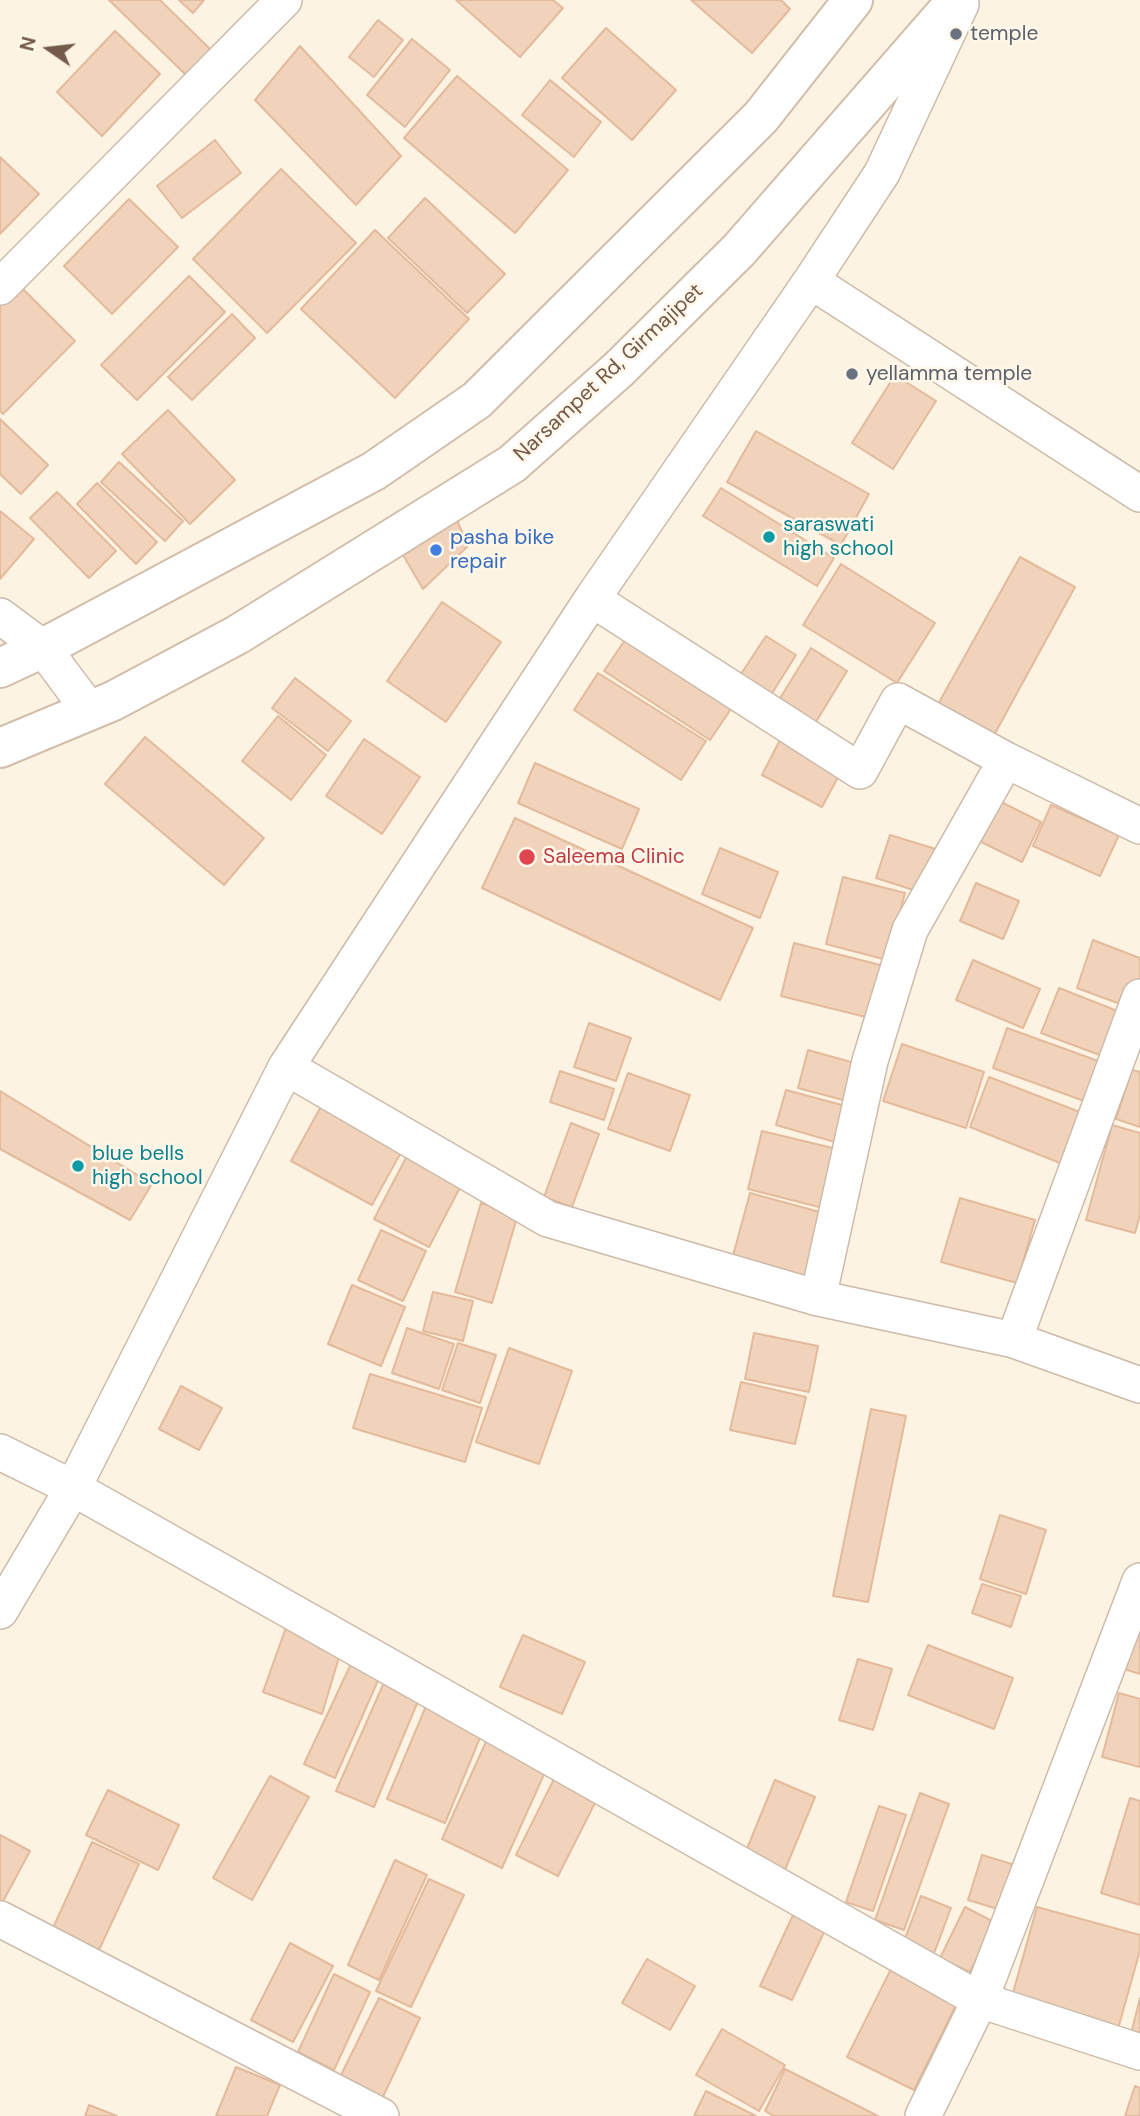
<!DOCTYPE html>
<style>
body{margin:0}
#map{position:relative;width:1140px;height:2116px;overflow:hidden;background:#fcf3e3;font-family:"DM Sans",sans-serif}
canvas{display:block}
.north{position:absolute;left:14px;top:14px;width:70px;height:70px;-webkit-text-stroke:5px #fff7e9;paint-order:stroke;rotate:284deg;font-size:19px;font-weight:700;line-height:28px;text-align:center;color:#735a4a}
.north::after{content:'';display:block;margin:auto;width:24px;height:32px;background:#735a4a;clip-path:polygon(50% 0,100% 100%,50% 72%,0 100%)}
</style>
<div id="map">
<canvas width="1140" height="2116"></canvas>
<div class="north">N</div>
</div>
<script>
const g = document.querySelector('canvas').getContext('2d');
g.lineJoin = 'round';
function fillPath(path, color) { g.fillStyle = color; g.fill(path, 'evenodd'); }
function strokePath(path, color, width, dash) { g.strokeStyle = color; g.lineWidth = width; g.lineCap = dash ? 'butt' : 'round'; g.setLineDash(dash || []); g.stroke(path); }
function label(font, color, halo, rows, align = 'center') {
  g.font = font + ' "DM Sans",sans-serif'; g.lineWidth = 5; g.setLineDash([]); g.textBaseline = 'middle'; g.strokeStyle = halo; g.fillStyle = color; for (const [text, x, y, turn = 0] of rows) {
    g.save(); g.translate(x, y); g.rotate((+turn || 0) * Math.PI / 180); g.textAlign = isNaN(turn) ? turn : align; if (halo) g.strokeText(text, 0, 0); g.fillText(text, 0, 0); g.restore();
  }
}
const building = new Path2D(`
 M 109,0 L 160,0 L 210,49 L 186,75 Z
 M 179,0 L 204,0 L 193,13 Z
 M 456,0 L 553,0 L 563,8 L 520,57 Z
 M 691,0 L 781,0 L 790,9 L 752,53 Z
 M 378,20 L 403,40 L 374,77 L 349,57 Z
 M 606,28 L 676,90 L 632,140 L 562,78 Z
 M 115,31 L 160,74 L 102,136 L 57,92 Z
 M 412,39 L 450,70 L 405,127 L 367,95 Z
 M 300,46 L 401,156 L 356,205 L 255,100 Z
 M 457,76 L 568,170 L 515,233 L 404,138 Z
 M 550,80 L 601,122 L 574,157 L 522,115 Z
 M 215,140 L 241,173 L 182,218 L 157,186 Z
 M 0,157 L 39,194 L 0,234 Z
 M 281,169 L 356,243 L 267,333 L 193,259 Z
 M 425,198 L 505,274 L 467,313 L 388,238 Z
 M 129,199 L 178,247 L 112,314 L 64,266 Z
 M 375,230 L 469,319 L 395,398 L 301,309 Z
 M 189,276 L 225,312 L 137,400 L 101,365 Z
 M 19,285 L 75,341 L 3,414 L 0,411 L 0,305 Z
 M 232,314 L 255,338 L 192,400 L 168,377 Z
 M 895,375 L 936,401 L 893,469 L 852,443 Z
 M 168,410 L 235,480 L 190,524 L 122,454 Z
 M 0,419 L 48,465 L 21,494 L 0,474 Z
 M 756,431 L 869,494 L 841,545 L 727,482 Z
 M 119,462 L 183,521 L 165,541 L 101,482 Z
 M 97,483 L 157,542 L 136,564 L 77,504 Z
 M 721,488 L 834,558 L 817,586 L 703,516 Z
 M 57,492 L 116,551 L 89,578 L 30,518 Z
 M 0,511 L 34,539 L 0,579 Z
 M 456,518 L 468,546 L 423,589 L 403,555 Z
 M 1020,557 L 1075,587 L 993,737 L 937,706 Z
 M 841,564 L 935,623 L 897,683 L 803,625 Z
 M 442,602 L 501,642 L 446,722 L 387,681 Z
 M 766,636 L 796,655 L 766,703 L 735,683 Z
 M 627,637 L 733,706 L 710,740 L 604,671 Z
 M 811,648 L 847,671 L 811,730 L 774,708 Z
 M 598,673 L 706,741 L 681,780 L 574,710 Z
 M 295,678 L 351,721 L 328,751 L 272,708 Z
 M 278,716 L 326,755 L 291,800 L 242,761 Z
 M 782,736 L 843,768 L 822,807 L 762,775 Z
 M 145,737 L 264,838 L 224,885 L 105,784 Z
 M 364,739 L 420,777 L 382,834 L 326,796 Z
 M 535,763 L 639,809 L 622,849 L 518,803 Z
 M 991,797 L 1041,822 L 1022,862 L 971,837 Z
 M 1051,805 L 1119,835 L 1100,876 L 1033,846 Z
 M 515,818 L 753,928 L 720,1000 L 482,888 Z
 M 890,835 L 939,850 L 926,894 L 876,878 Z
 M 720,848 L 778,872 L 760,918 L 702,894 Z
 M 843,877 L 905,893 L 887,960 L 826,944 Z
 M 976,883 L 1019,901 L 1003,939 L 960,921 Z
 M 1093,940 L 1140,958 L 1140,984 L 1131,1008 L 1077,988 Z
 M 794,943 L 888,967 L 874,1019 L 781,996 Z
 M 973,960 L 1040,989 L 1023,1028 L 956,1000 Z
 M 1059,988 L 1130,1016 L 1113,1060 L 1041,1033 Z
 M 589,1023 L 631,1038 L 616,1081 L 574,1067 Z
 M 1007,1028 L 1112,1066 L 1098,1106 L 993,1068 Z
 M 902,1044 L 984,1072 L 966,1128 L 883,1101 Z
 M 808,1050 L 858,1064 L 847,1101 L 798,1088 Z
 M 1132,1070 L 1140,1072 L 1140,1127 L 1116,1119 Z
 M 560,1071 L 614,1089 L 604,1120 L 550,1102 Z
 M 628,1073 L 690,1095 L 670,1151 L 608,1129 Z
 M 989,1077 L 1085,1114 L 1065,1165 L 970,1127 Z
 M 786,1090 L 853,1108 L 842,1144 L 776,1125 Z
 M 0,1091 L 152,1184 L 130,1220 L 0,1149 Z
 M 324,1101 L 405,1145 L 372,1205 L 291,1161 Z
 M 571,1123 L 599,1134 L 572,1207 L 544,1197 Z
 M 1112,1125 L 1140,1133 L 1140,1215 L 1135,1233 L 1086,1220 Z
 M 762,1131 L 841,1150 L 827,1209 L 748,1189 Z
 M 410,1150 L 465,1178 L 429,1247 L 374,1219 Z
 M 750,1193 L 827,1214 L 808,1285 L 731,1263 Z
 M 960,1198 L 1035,1220 L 1017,1283 L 941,1262 Z
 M 481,1203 L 518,1214 L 492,1303 L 455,1292 Z
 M 381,1230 L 426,1251 L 403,1301 L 358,1280 Z
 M 352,1285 L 405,1307 L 381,1366 L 328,1344 Z
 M 433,1292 L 473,1301 L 463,1341 L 423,1331 Z
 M 407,1328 L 454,1344 L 439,1389 L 392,1373 Z
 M 754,1333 L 818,1346 L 809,1392 L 745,1379 Z
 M 458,1343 L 496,1355 L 480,1403 L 442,1390 Z
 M 509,1348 L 572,1371 L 539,1464 L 476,1442 Z
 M 370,1374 L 482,1408 L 465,1462 L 353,1428 Z
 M 741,1382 L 806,1397 L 795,1444 L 730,1430 Z
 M 181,1386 L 222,1408 L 199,1450 L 159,1429 Z
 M 871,1409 L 906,1416 L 868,1602 L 833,1596 Z
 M 1000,1515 L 1046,1530 L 1026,1594 L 980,1579 Z
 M 982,1584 L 1021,1596 L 1011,1627 L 972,1613 Z
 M 290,1616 L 343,1644 L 322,1714 L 263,1692 Z
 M 1132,1633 L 1140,1635 L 1140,1674 L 1121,1668 Z
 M 523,1635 L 585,1662 L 562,1714 L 500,1687 Z
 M 928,1645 L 1013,1678 L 994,1729 L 908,1695 Z
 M 357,1651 L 384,1667 L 335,1778 L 304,1764 Z
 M 858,1659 L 892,1669 L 873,1730 L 839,1720 Z
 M 390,1669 L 423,1689 L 374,1807 L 336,1791 Z
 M 1119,1693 L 1140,1699 L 1140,1767 L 1102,1757 Z
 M 429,1699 L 486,1723 L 445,1823 L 387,1799 Z
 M 490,1733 L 550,1761 L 502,1868 L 442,1839 Z
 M 558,1771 L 600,1793 L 558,1876 L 516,1855 Z
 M 270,1776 L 309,1797 L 252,1900 L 213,1878 Z
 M 775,1780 L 815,1797 L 782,1877 L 742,1861 Z
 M 108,1790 L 179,1825 L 158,1870 L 86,1835 Z
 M 920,1793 L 949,1804 L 904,1930 L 875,1920 Z
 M 1130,1798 L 1140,1801 L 1140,1905 L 1101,1893 Z
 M 879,1806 L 906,1815 L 873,1911 L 846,1902 Z
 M 0,1835 L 30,1851 L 0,1907 Z
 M 92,1842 L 139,1864 L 99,1950 L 53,1928 Z
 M 982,1855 L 1015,1865 L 1001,1910 L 968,1900 Z
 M 395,1860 L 427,1875 L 379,1980 L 348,1965 Z
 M 429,1879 L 464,1895 L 411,2007 L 376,1991 Z
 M 921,1896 L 951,1908 L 933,1956 L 903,1944 Z
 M 965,1907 L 994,1922 L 970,1972 L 940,1958 Z
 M 1037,1907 L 1140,1935 L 1140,1950 L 1118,2029 L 1011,2000 Z
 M 793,1915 L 825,1930 L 792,2000 L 760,1986 Z
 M 290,1943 L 333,1966 L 293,2042 L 251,2020 Z
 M 647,1959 L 695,1986 L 670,2030 L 622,2003 Z
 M 892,1967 L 958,2001 L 914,2090 L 847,2057 Z
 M 334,1974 L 370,1992 L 334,2070 L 298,2052 Z
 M 379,1998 L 420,2018 L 382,2099 L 339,2079 Z
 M 1140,1998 L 1140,2045 L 1129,2042 Z
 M 722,2029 L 785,2065 L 759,2111 L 696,2075 Z
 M 236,2067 L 280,2085 L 267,2116 L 216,2116 Z
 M 785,2069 L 878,2116 L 774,2116 L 765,2111 Z
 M 1135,2086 L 1140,2088 L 1140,2116 L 1125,2116 Z
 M 706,2091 L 756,2116 L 694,2116 Z
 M 89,2105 L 117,2116 L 85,2116 Z`);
fillPath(building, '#f1d3bb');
strokePath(building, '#e3ba9c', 2);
const minor = new Path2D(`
 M 811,281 L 1140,494
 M 0,287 L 284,0
 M 592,599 L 860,771 L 898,701 L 1006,760 L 1140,826
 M 0,616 L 43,648 L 90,711
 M 286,1067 L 548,1219 L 818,1298 L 1014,1340 L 1140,1385
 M 818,1298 L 870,1061 L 910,930 L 1006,760
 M 1014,1340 L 1140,997
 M 0,1452 L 73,1488 L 980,2000 L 1140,2052
 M 0,1611 L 73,1488 L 286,1067 L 592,599 L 811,281 L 882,173 L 961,4
 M 0,1919 L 381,2116
 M 923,2116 L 980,2000 L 1140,1581`);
const secondary = new Path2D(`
 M 0,668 L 43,648 L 374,471 L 477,400 L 761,117 L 853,0
 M 0,748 L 113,701 L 237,635 L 512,464 L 619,369 L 739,250 L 957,0`);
strokePath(minor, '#cdbbaa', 38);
strokePath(secondary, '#d2bdaa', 42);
strokePath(minor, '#fff', 35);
strokePath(secondary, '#fff', 38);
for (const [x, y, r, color] of [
 [956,34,7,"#6b7280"],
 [852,374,7,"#6b7280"],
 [769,537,7,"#0f9aa8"],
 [436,550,7,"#3f7fe0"],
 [527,857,9,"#e0444e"],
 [78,1166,7,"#0f9aa8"]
]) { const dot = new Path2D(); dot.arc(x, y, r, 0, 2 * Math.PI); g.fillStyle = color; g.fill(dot); strokePath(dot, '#fff7e9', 2.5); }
label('21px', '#5b616d', '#fff7e9', [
 ["temple",970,34],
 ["yellamma temple",866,374]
], 'left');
label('21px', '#735a4a', '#fff7e9', [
 ["Narsampet Rd, Girmajipet",609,373,-43]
]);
label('21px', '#0d838f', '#fff7e9', [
 ["saraswati",783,525],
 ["high school",783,549],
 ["blue bells",92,1154],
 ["high school",92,1178]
], 'left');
label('21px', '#366cbe', '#fff7e9', [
 ["pasha bike",450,538],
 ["repair",450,562]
], 'left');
label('21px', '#be3a42', '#fff7e9', [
 ["Saleema Clinic",543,857]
], 'left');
</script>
